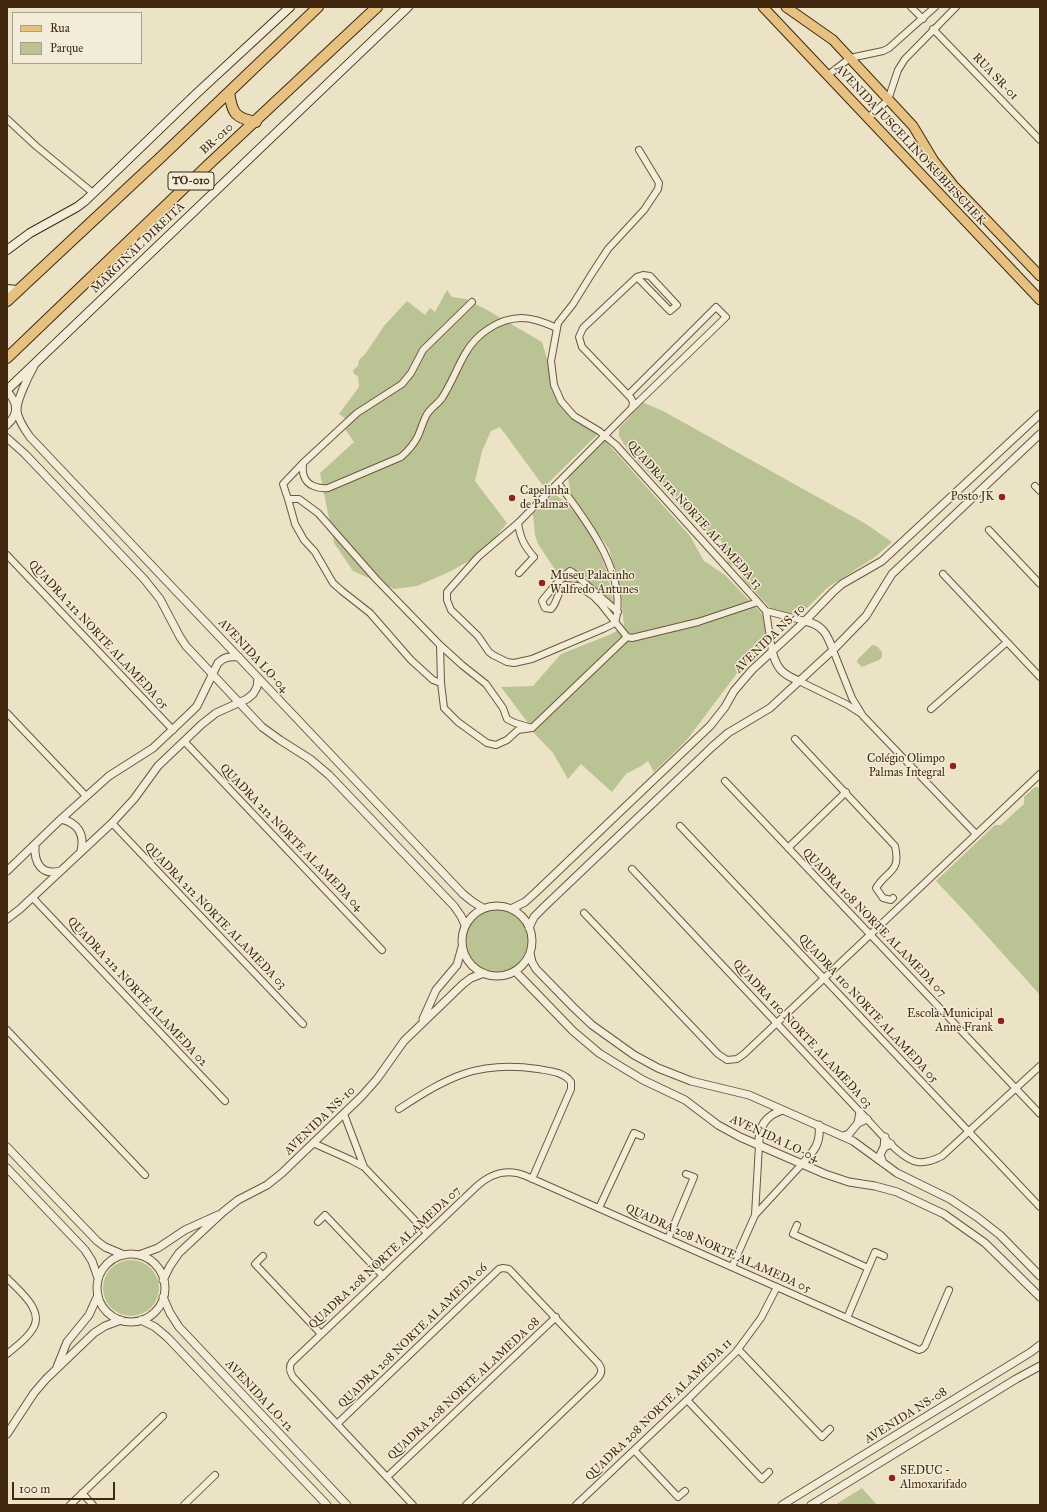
<!DOCTYPE html>
<meta charset="utf-8">
<style>
body{margin:0}
#map{position:relative;width:1047px;height:1512px;overflow:hidden;background:#ece2c5;font-family:"IM FELL Great Primer",serif}
canvas{display:block}
.frame{position:absolute;inset:0;border:8px solid #432810;pointer-events:none}
.legend{position:absolute;left:12px;top:12px;width:130px;height:52px;box-sizing:border-box;background:#f3ecd9;border:1px solid #ad9e89;margin:0;padding:5px 7px;list-style:none;font-size:12px;color:#432810}
.legend li{display:flex;align-items:center;gap:8px;height:20px}
.legend b{width:20px;border:1px solid #ad9e89}
.scale{position:absolute;left:12px;top:1482px;width:103px;height:18px;box-sizing:border-box;border:2px solid #432810;border-top:0;padding-left:5px;font-size:12px;line-height:14px;white-space:nowrap;color:#432810;-webkit-text-stroke:3px #f3ecd9;paint-order:stroke}
</style>
<div id="map">
<canvas width="1047" height="1512"></canvas>
<div class="frame"></div>
<ul class="legend">
<li><b style="height:5px;background:#e6c182"></b>Rua</li>
<li><b style="height:11px;background:#bac393"></b>Parque</li>
</ul>
<div class="scale">100 m</div>
</div>
<script>
const g = document.querySelector('canvas').getContext('2d');
g.lineJoin = 'round';
function fillPath(path, color) { g.fillStyle = color; g.fill(path, 'evenodd'); }
function strokePath(path, color, width, dash) { g.strokeStyle = color; g.lineWidth = width; g.lineCap = dash ? 'butt' : 'round'; g.setLineDash(dash || []); g.stroke(path); }
function label(font, color, halo, rows, align = 'center') {
  g.font = font + ' "IM FELL Great Primer",serif'; g.lineWidth = 3; g.setLineDash([]); g.textBaseline = 'middle'; g.strokeStyle = halo; g.fillStyle = color; for (const [text, x, y, turn = 0] of rows) {
    g.save(); g.translate(x, y); g.rotate((+turn || 0) * Math.PI / 180); g.textAlign = isNaN(turn) ? turn : align; if (halo) g.strokeText(text, 0, 0); g.fillText(text, 0, 0); g.restore();
  }
}
fillPath(new Path2D(`
 M 447,290 L 452,297 L 466,299 L 487,310 L 542,342 L 562,407 L 598,434 L 544,487 L 500,427 L 491,431 L 482,451 L 475,481 L 507,523 L 482,554 L 449,572 L 417,586 L 394,589 L 353,571 L 334,543 L 320,473 L 354,442 L 345,429 L 352,423 L 339,414 L 359,387 L 358,376 L 354,374 L 353,370 L 358,366 L 359,360 L 366,353 L 384,326 L 407,301 L 425,315 L 430,308 L 435,312 Z
 M 642,402 L 663,411 L 866,524 L 892,542 L 875,557 L 827,588 L 807,608 L 797,613 L 780,613 L 773,611 L 744,580 L 739,569 L 728,563 L 721,540 L 711,538 L 699,525 L 684,511 L 669,494 L 629,452 L 619,436 L 619,428 L 628,419 Z
 M 603,438 L 690,536 L 704,561 L 725,575 L 765,617 L 765,645 L 738,672 L 686,741 L 654,772 L 648,761 L 641,766 L 626,774 L 612,792 L 581,764 L 568,779 L 553,753 L 533,732 L 532,728 L 501,687 L 533,686 L 561,654 L 609,635 L 624,627 L 621,592 L 609,549 L 571,496 L 568,477 Z
 M 554,494 C 575,506 596,541 604,564 C 609,578 611,593 614,606 L 573,569 C 567,570 564,574 559,574 L 556,571 L 538,544 L 535,535 L 533,514 Z
 M 872,645 L 877,646 L 882,652 L 882,657 L 879,660 L 862,667 L 857,662 L 858,659 Z
 M 1035,787 L 1040,788 L 1040,995 L 968,915 L 936,881 L 995,825 L 1001,825 L 1024,804 L 1024,797 Z
 M466 941a31 31 0 1 1 62 0a31 31 0 1 1-62 0Z
 M103 1288a28 28 0 1 1 56 0a28 28 0 1 1-56 0Z
 M 862,1488 L 877,1505 L 835,1505 Z`), '#bac393');
const minor = new Path2D(`
 M 911,7 L 923,19
 M 933,29 L 1040,140
 M 828,75 L 850,58 L 883,51 L 889,48 L 935,7
 M 868,118 L 888,100 L 898,70 L 905,59 L 956,7
 M 7,119 L 36,146 L 93,193
 M 639,150 L 659,183 L 658,189 L 644,210 L 608,249 L 591,275 L 573,304 L 558,323 L 551,361 L 554,385 L 561,401 L 574,416 L 599,431 L 616,445 L 766,611
 M 628,395 L 716,307 L 726,317 L 632,408
 M 303,463 C 303,467 302,472 304,476 C 307,486 319,489 328,488 L 401,457 C 408,451 414,444 418,436 C 421,429 423,422 426,416 C 430,408 438,404 442,398 C 451,384 457,368 465,354 C 476,334 499,318 522,318 C 534,318 546,323 557,328
 M 558,483 C 585,519 629,574 615,623 L 605,628 L 532,659 L 514,663 L 507,662 L 493,655 L 489,652 L 478,636 L 451,610 L 447,600 L 447,592 L 478,557 L 518,523 L 632,408 L 633,402 L 631,398 L 582,347 L 579,337 L 583,328 L 637,277 L 643,275 L 650,276 L 677,305 L 670,311 L 637,277
 M 1035,486 L 1040,491
 M 288,499 L 283,484 L 303,463 L 357,413 L 402,384 L 411,373 L 423,350 L 472,302
 M 518,523 C 520,537 524,546 534,557 L 519,573
 M 989,530 L 1040,584
 M 7,555 L 173,730
 M 943,574 L 1040,677
 M 766,611 L 772,651
 M 766,611 L 805,621
 M 618,612 L 572,572 L 570,571 L 555,585 L 542,601 L 545,608 L 551,609 C 558,602 556,593 565,585 L 578,586 L 593,596 L 601,604 L 627,637 L 632,638 L 698,622 L 758,602
 M 833,650 L 852,698 L 863,716 L 976,834
 M 799,681 L 846,704 L 860,713
 M 931,709 L 1007,642
 M 7,713 L 86,796
 M 532,728 L 518,730 L 507,740 L 496,745 L 487,743 L 458,722 L 444,708 L 441,683 L 440,645 L 376,579 L 318,513 L 299,499 L 288,499 L 295,524 L 304,540 L 315,552 L 333,583 L 342,591 L 370,613 L 411,660 L 433,680 L 441,683 L 440,645 L 462,665 L 486,684 L 503,708 L 507,719 L 515,723 L 532,728 L 627,637
 M 795,739 L 895,846 C 901,873 888,869 876,888 L 883,898 L 891,900 L 893,898
 M 184,741 L 382,950
 M 725,781 L 1040,1114
 M 112,823 L 303,1024
 M 680,826 L 1040,1207
 M 788,848 L 846,792
 M 632,869 L 860,1112 C 874,1125 900,1160 918,1162 C 927,1163 934,1160 942,1156 L 1040,1066
 M 33,898 L 225,1101
 M 584,913 L 718,1054 L 727,1060 L 737,1059 L 744,1054 L 1040,774
 M 7,1030 L 145,1175
 M 399,1109 C 448,1077 478,1060 538,1069 C 550,1071 564,1072 571,1082 L 571,1089 L 532,1179
 M 344,1114 L 364,1167
 M 313,1143 L 351,1160 L 364,1167 L 427,1233
 M 599,1208 L 634,1133 L 641,1136
 M 755,1215 L 759,1145
 M 318,1222 L 325,1215 L 383,1276
 M 797,1225 L 793,1234 L 868,1268
 M 668,1239 L 694,1177 L 686,1174
 M 263,1256 L 255,1264 L 321,1334
 M 732,1267 L 755,1215 L 802,1164
 M 7,1278 C 19,1291 46,1311 32,1330 C 26,1340 15,1347 7,1354
 M 847,1318 L 875,1252 L 884,1256
 M 738,1349 L 822,1437 L 830,1429
 M 687,1400 L 762,1479 L 769,1472
 M 337,1424 L 499,1269 L 503,1268 L 509,1269 L 598,1363 C 603,1369 602,1374 597,1379 L 466,1505
 M 634,1450 L 678,1497 L 685,1491
 M 387,1477 L 556,1317
 M 82,1493 L 93,1505
 M 70,1505 L 163,1416
 M 184,1505 L 215,1475
 M 413,1505 L 293,1377 C 290,1372 288,1367 292,1362 L 476,1187 C 490,1174 507,1168 526,1176 L 919,1350 L 922,1349 L 925,1346 L 949,1290
 M 576,1505 L 687,1400 L 736,1352 L 761,1318 L 777,1287`);
const tertiary = new Path2D(`
 M 34,366 C 29,375 16,401 17,411 C 18,420 25,430 30,437 L 463,894 L 473,902 L 483,908
 M 7,391 C 18,403 19,414 7,425
 M 7,438 L 25,454 L 144,579 L 160,599 L 180,637 L 186,646 L 262,727 L 280,740 L 310,759 L 329,775 L 454,906 L 461,916 L 465,925
 M 805,621 C 823,625 827,634 833,650
 M 772,651 C 777,669 782,674 799,681
 M 61,819 C 78,823 85,834 81,851
 M 35,846 C 34,862 41,876 60,871
 M 7,871 L 61,819 L 109,776 L 153,748 L 190,713 L 197,706 L 218,663 C 224,657 230,656 239,657
 M462 941a35 35 0 1 1 70 0a35 35 0 1 1-70 0Z
 M 511,909 L 525,902 L 535,893 L 710,726 L 725,707 L 734,691 L 752,670 L 805,621 L 833,592 L 842,584 L 882,561 L 1040,414
 M 7,919 L 20,909 L 112,823 L 134,799 L 158,766 L 202,724 L 216,713 L 247,699 L 253,694 L 257,687 L 258,678
 M 529,928 L 534,917 L 545,906 L 712,747 L 728,733 L 770,708 L 833,650 L 866,616 L 892,574 L 1040,434
 M 530,953 L 532,962 L 536,969 L 573,1007 L 592,1025 L 634,1055 L 658,1068 L 691,1081 L 749,1095 L 853,1141 L 897,1173 L 950,1199 L 977,1217 L 1000,1235 L 1040,1276
 M 515,971 L 573,1031 L 599,1053 L 615,1063 L 643,1080 L 685,1100 L 718,1125 L 740,1137 L 825,1174 L 849,1182 L 875,1186 L 897,1192 L 944,1214 L 985,1243 L 1040,1297
 M 423,1019 L 436,990 L 457,965 L 462,947
 M 858,1123 L 860,1112
 M 843,1136 L 849,1134 L 858,1123 L 867,1119
 M 759,1145 C 758,1127 766,1115 783,1110
 M 7,1147 L 97,1241 L 105,1247 L 124,1255
 M 884,1147 L 885,1137
 M 883,1163 L 880,1155 L 884,1147 L 891,1144
 M 802,1164 C 814,1151 821,1144 819,1125
 M 7,1168 L 85,1250 L 92,1261 L 98,1278
 M97 1288a34 34 0 1 1 68 0a34 34 0 1 1-68 0Z
 M 139,1255 L 158,1248 L 185,1230 L 218,1215
 M 163,1280 L 170,1266 L 179,1253 L 223,1212 L 238,1200 L 267,1185 L 282,1173 L 361,1097 L 377,1079 L 404,1041 L 463,984 L 471,978 L 484,973
 M 163,1297 L 170,1313 L 179,1327 L 347,1505
 M 141,1320 L 155,1327 L 167,1337 L 327,1505
 M 57,1367 L 67,1342 L 89,1315 L 98,1295
 M 7,1434 L 34,1393 L 46,1379 L 94,1333 L 105,1326 L 121,1320
 M 782,1505 L 1031,1352 L 1040,1345
 M 811,1505 L 1016,1379 L 1040,1366`);
const secondary = new Path2D(`
 M 7,250 L 30,233 L 77,207 L 85,201 L 196,94 L 290,7
 M 7,289 L 17,290
 M 7,390 L 408,7`);
const primary = new Path2D(`
 M 763,7 L 1040,300
 M 786,7 L 833,40 L 913,126 L 934,161 L 954,186 L 1040,276`);
const trunk = new Path2D(`
 M 229,92 C 232,112 234,118 256,122
 M 7,301 L 160,158 L 318,7
 M 7,358 L 207,166 L 377,7`);
strokePath(minor, '#6d563d', 8);
strokePath(tertiary, '#6d563d', 9);
strokePath(secondary, '#432810', 10);
strokePath(primary, '#432810', 11);
strokePath(trunk, '#432810', 12);
strokePath(minor, '#f3ecd9', 6);
strokePath(tertiary, '#f3ecd9', 7);
strokePath(secondary, '#f3ecd9', 8);
strokePath(primary, '#e6c182', 9);
strokePath(trunk, '#e6c182', 10);
for (const [x, y, r, color] of [
 [1002,497,4,"#8f2418"],
 [512,498,4,"#8f2418"],
 [542,583,4,"#8f2418"],
 [953,766,4,"#8f2418"],
 [1001,1021,4,"#8f2418"],
 [892,1478,4,"#8f2418"]
]) { const dot = new Path2D(); dot.arc(x, y, r, 0, 2 * Math.PI); g.fillStyle = color; g.fill(dot); strokePath(dot, '#f3ecd9', 1.5); }
for (const [x, y, w] of [
 [191,181,46]
]) { const box = new Path2D(); box.roundRect(x - w / 2, y - 9, w, 18, 3); g.fillStyle = '#f3ecd9'; g.fill(box); strokePath(box, '#432810', 1); }
label('bold 11px', '#432810', null, [
 ["TO-010",191,181]
]);
label('12px', '#432810', '#f3ecd9', [
 ["RUA SR-01",995,77,46],
 ["BR-010",217,139,-42],
 ["AVENIDA JUSCELINO KUBITSCHEK",910,145,47],
 ["MARGINAL DIREITA",138,248,-44],
 ["QUADRA 112 NORTE ALAMEDA 13",694,515,48],
 ["QUADRA 212 NORTE ALAMEDA 05",98,635,47],
 ["AVENIDA NS-10",770,639,-44],
 ["AVENIDA LO-04",253,656,47],
 ["QUADRA 212 NORTE ALAMEDA 04",291,838,46],
 ["QUADRA 212 NORTE ALAMEDA 03",215,916,46],
 ["QUADRA 108 NORTE ALAMEDA 07",874,923,46],
 ["QUADRA 212 NORTE ALAMEDA 02",137,992,47],
 ["QUADRA 110 NORTE ALAMEDA 05",868,1009,47],
 ["QUADRA 110 NORTE ALAMEDA 03",802,1034,47],
 ["AVENIDA NS-10",320,1121,-44],
 ["AVENIDA LO-04",774,1139,25],
 ["QUADRA 208 NORTE ALAMEDA 05",718,1249,24],
 ["QUADRA 208 NORTE ALAMEDA 07",385,1258,-43],
 ["QUADRA 208 NORTE ALAMEDA 06",413,1336,-44],
 ["QUADRA 208 NORTE ALAMEDA 08",464,1389,-43],
 ["AVENIDA LO-12",259,1396,47],
 ["QUADRA 208 NORTE ALAMEDA 11",659,1410,-44],
 ["AVENIDA NS-08",906,1416,-32]
]);
label('12px', '#432810', '#f3ecd9', [
 ["Capelinha",520,491],
 ["de Palmas",520,505],
 ["Posto JK",994,497,"right"],
 ["Museu Palacinho",550,576],
 ["Walfredo Antunes",550,590],
 ["Colégio Olimpo",945,759,"right"],
 ["Palmas Integral",945,773,"right"],
 ["Escola Municipal",993,1014,"right"],
 ["Anne Frank",993,1028,"right"],
 ["SEDUC -",900,1471],
 ["Almoxarifado",900,1485]
], 'left');
</script>
